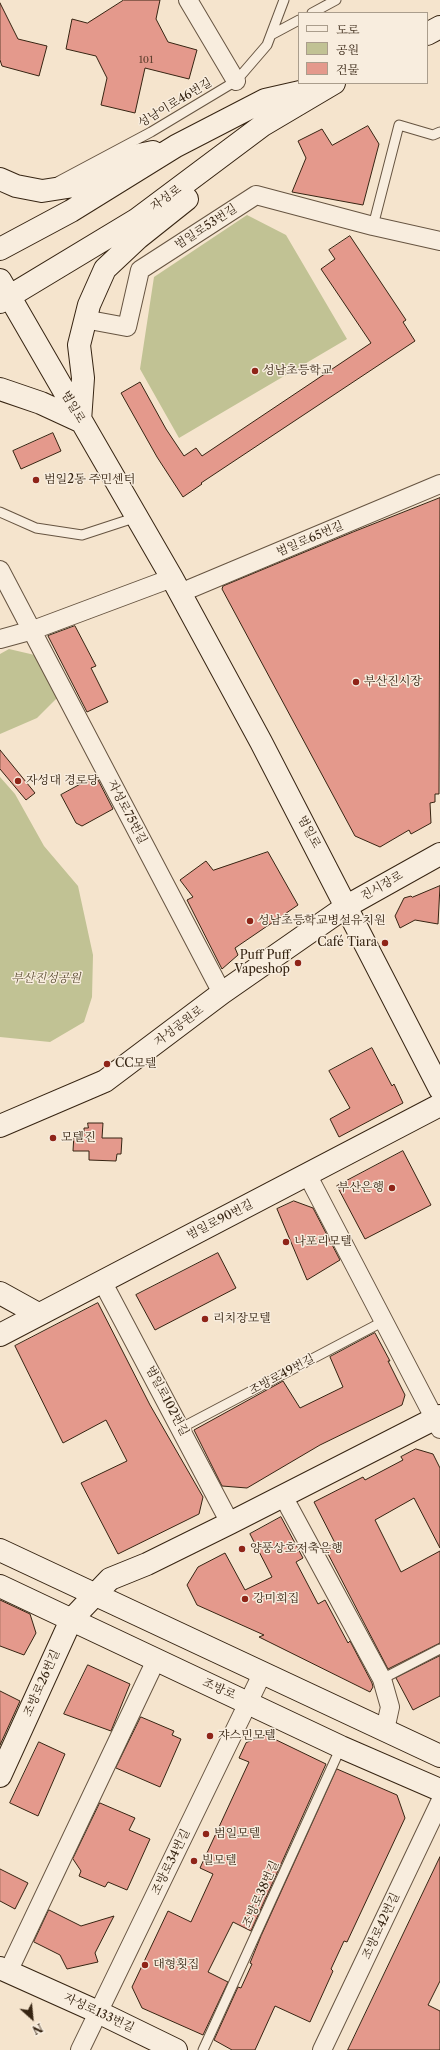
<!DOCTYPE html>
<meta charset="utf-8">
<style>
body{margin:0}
#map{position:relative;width:440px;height:2050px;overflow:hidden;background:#f5e4cd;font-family:"Libre Caslon Text","Noto Serif KR",serif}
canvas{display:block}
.legend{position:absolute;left:298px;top:12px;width:130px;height:72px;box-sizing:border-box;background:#f8edde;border:1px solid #aa9d8c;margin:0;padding:5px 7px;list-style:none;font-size:12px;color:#362412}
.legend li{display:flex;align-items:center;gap:8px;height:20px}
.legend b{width:20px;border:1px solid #aa9d8c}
.north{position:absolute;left:12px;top:1998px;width:40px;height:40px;-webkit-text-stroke:3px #f8edde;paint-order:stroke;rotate:153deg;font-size:11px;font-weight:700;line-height:16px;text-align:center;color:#362412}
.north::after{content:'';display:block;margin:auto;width:14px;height:18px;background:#362412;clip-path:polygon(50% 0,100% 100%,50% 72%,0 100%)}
</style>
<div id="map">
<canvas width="440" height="2050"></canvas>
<ul class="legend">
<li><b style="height:5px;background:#f8edde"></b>도로</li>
<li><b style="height:11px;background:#c1c294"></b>공원</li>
<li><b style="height:11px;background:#e4998c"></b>건물</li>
</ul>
<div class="north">N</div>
</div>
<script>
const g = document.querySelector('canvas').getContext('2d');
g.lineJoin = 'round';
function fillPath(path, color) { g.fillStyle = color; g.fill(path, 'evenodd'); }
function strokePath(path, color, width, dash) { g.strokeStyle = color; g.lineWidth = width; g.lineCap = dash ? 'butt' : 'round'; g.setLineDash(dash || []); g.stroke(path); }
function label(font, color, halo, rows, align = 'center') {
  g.font = font + ' "Libre Caslon Text","Noto Serif KR",serif'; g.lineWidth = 3; g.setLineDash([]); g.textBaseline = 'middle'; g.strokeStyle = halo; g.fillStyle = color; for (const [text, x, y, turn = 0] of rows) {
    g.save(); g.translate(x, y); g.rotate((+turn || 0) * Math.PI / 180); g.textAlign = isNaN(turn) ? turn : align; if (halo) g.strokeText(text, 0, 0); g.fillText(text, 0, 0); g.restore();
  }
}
fillPath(new Path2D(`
 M 247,215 L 286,235 L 347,339 L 179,438 L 140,369 L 154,277 Z
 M 9,649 L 39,656 L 59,696 L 37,718 L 0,734 L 0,654 Z
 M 0,777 L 15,794 L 44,846 L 78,886 L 93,955 L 92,997 L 84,1022 L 50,1042 L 0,1037 Z`), '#c1c294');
const building = new Path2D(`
 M 124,0 L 160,0 L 156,19 L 168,42 L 197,50 L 189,79 L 145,68 L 135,113 L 101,105 L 107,78 L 96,56 L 66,49 L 72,19 L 87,23 Z
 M 0,3 L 18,39 L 47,46 L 39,76 L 2,66 L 0,60 Z
 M 368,126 L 379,144 L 363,205 L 292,192 L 306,158 L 298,141 L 322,129 L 332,145 Z
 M 350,236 L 406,320 L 403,322 L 415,341 L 201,483 L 202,484 L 183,497 L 157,457 L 121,393 L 140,382 L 166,429 L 184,456 L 196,448 L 202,456 L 371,343 L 321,269 L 335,259 L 329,250 Z
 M 53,433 L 61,451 L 21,469 L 13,451 Z
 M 440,498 L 439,794 L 435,794 L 435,802 L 430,803 L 431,823 L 411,834 L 409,830 L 380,847 L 355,836 L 222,589 L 223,586 L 353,532 Z
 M 75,626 L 96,666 L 91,668 L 108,702 L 87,712 L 48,636 Z
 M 0,750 L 35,793 L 26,800 L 0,769 Z
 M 96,776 L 113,809 L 82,826 L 76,823 L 61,795 Z
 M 268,852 L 298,905 L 235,948 L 238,955 L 222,969 L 187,900 L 193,897 L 180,880 L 206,861 L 213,870 Z
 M 440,886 L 438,924 L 415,920 L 400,928 L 395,916 L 404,898 L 411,896 L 412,897 Z
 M 372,1048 L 392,1086 L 394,1084 L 403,1103 L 339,1137 L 330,1119 L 350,1108 L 329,1071 Z
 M 88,1123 L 103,1123 L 102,1138 L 122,1138 L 121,1154 L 117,1154 L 116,1161 L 89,1160 L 89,1151 L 73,1151 L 74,1134 L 84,1134 L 84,1128 L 88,1128 Z
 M 403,1151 L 431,1205 L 365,1239 L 337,1186 Z
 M 294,1201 L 313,1208 L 340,1260 L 307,1280 L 277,1209 Z
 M 218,1253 L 236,1288 L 155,1330 L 136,1295 Z
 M 98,1303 L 150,1405 L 203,1497 L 199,1514 L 118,1554 L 81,1483 L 127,1461 L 106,1420 L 63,1443 L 15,1346 Z
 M 375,1333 L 390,1361 L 388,1361 L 405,1395 L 402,1405 L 320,1445 L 247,1488 L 222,1486 L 194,1430 L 283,1381 L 300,1408 L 343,1387 L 330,1357 Z
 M 416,1449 L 433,1454 L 440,1468 L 440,1548 L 414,1498 L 375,1520 L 401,1572 L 440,1551 L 440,1643 L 388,1669 L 325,1548 L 335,1543 L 314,1502 L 363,1477 L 365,1480 L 403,1460 L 401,1457 Z
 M 281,1517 L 303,1558 L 296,1562 L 318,1604 L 325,1600 L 348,1643 L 350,1641 L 372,1683 L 373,1687 L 370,1692 L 259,1637 L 264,1635 L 197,1605 L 187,1585 L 198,1567 L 225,1553 L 245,1590 L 272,1577 L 250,1534 Z
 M 0,1600 L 30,1614 L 36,1633 L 24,1655 L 0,1646 Z
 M 440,1656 L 440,1696 L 413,1710 L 396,1678 Z
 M 88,1665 L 130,1684 L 111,1731 L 64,1714 Z
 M 0,1691 L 20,1701 L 0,1745 Z
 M 141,1717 L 174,1731 L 172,1735 L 181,1739 L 160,1787 L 116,1768 Z
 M 266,1735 L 326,1764 L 251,1931 L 233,1922 L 208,1972 L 228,1982 L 203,2035 L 142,2008 L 132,1987 L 168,1911 L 191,1922 L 213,1874 L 200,1868 L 249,1762 L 239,1758 L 246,1743 Z
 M 39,1742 L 65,1754 L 38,1816 L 10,1803 Z
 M 337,1769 L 397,1795 L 405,1818 L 347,1942 L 344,1941 L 331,1969 L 333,1971 L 310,2022 L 275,2006 L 255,2050 L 232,2050 L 214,2040 L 238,1987 L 241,1988 L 252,1964 L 250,1963 L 261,1936 Z
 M 100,1803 L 135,1818 L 129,1830 L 150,1839 L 127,1890 L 108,1882 L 105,1887 L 79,1876 L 81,1871 L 73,1859 Z
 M 440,1857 L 440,1981 L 428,2005 L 440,2011 L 440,2050 L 348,2050 Z
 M 0,1869 L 28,1883 L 15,1909 L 0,1901 Z
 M 49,1910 L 81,1926 L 114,1916 L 95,1953 L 98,1962 L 67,1969 L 60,1955 L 34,1942 Z`);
fillPath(building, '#e4998c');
strokePath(building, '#362412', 1);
const lane = new Path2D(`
 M 312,13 L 336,0
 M 271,35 L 299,20
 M 59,181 L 151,132 L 236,81 L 267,45 L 284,0
 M 373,226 L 399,125 L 433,135 L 440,132
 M 0,512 L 36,528 L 82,535 L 137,517
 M 181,1428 L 384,1321
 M 382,1679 L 440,1649
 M 203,2050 L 341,1747`);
const street = new Path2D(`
 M 188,0 L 236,81
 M 84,319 L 127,327 L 140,270 L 256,195 L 373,226 L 440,241
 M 0,570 L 222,993
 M 180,593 L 440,484
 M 0,639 L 33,630 L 172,578
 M 307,1174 L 440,1429
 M 102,1281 L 230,1523
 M 283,1496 L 382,1679 L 390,1707 L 385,1730
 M 8,1972 L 156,1660
 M 80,2050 L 262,1674
 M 322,2050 L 440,1802`);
const secondary = new Path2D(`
 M 427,34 L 440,27
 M 0,179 L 16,186 L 42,191 L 74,186 L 130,157 L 153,152
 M 0,249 L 71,211 L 176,146 L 265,100 L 309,90
 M 0,280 L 172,578 L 261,742 L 440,1089
 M 0,302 L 136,220 L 263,125 L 334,83
 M 0,389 L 41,403 L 80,421
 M 80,421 L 83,378 L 79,345 L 89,305 L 105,269 L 138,238 L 187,199
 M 0,1126 L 105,1081 L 222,993 L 347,906 L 440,854
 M 0,1293 L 38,1314
 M 0,1335 L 440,1105
 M 0,1550 L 440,1756
 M 0,1586 L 341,1747 L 440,1790
 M 0,1776 L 71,1620 L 110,1579 L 147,1564 L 230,1523 L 440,1416
 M 0,1968 L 98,2012 L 176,2050`);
strokePath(lane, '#665441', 11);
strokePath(street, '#665441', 20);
strokePath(secondary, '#362412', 24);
strokePath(lane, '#f8edde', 9);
strokePath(street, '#f8edde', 18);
strokePath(secondary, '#f8edde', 22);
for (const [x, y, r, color] of [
 [255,371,4,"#8f2418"],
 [36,480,4,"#8f2418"],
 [356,682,4,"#8f2418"],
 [18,781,4,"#8f2418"],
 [250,921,4,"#8f2418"],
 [385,943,4,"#8f2418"],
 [298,963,4,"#8f2418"],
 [107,1064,4,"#8f2418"],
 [53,1138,4,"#8f2418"],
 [392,1188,4,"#8f2418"],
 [286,1242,4,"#8f2418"],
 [205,1319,4,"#8f2418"],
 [242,1549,4,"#8f2418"],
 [245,1599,4,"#8f2418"],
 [210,1736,4,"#8f2418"],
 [206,1834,4,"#8f2418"],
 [194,1861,4,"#8f2418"],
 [145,1965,4,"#8f2418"]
]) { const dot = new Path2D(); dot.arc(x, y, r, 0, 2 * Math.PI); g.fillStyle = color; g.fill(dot); strokePath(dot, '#f8edde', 1.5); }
label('10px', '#624130', null, [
 ["101",146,60]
]);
label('12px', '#362412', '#f8edde', [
 ["성남이로46번길",175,103,-31],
 ["자성로",166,198,-36],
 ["범일로53번길",206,227,-33],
 ["범일로",73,407,60],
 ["범일로65번길",310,539,-23],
 ["자성로75번길",127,812,62],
 ["범일로",309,832,62],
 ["진시장로",382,886,-30],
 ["자성공원로",179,1026,-37],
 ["범일로90번길",220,1220,-27],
 ["조방로49번길",282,1375,-28],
 ["범일로102번길",167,1401,62],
 ["조방로26번길",42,1683,-66],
 ["조방로",219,1689,24],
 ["조방로34번길",171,1862,-64],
 ["조방로38번길",261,1894,-66],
 ["조방로42번길",381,1926,-65],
 ["자성로133번길",99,2013,25]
]);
label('12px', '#362412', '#f8edde', [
 ["성남초등학교",263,371],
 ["범일2동 주민센터",44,480],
 ["부산진시장",364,682],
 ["자성대 경로당",26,781],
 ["성남초등학교병설유치원",258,921],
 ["Café Tiara",377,943,"right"],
 ["Puff Puff",290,956,"right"],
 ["Vapeshop",290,970,"right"],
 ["CC모텔",115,1064],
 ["모텔진",61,1138],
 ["부산은행",384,1188,"right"],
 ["나포리모텔",294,1242],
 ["리치장모텔",213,1319],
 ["양풍상호저축은행",250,1549],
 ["강미회집",253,1599],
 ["쟈스민모텔",218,1736],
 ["범일모텔",214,1834],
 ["빌모텔",202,1861],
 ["대형횟집",153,1965]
], 'left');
label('italic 12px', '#605339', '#f8edde', [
 ["부산진성공원",46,979]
]);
</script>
